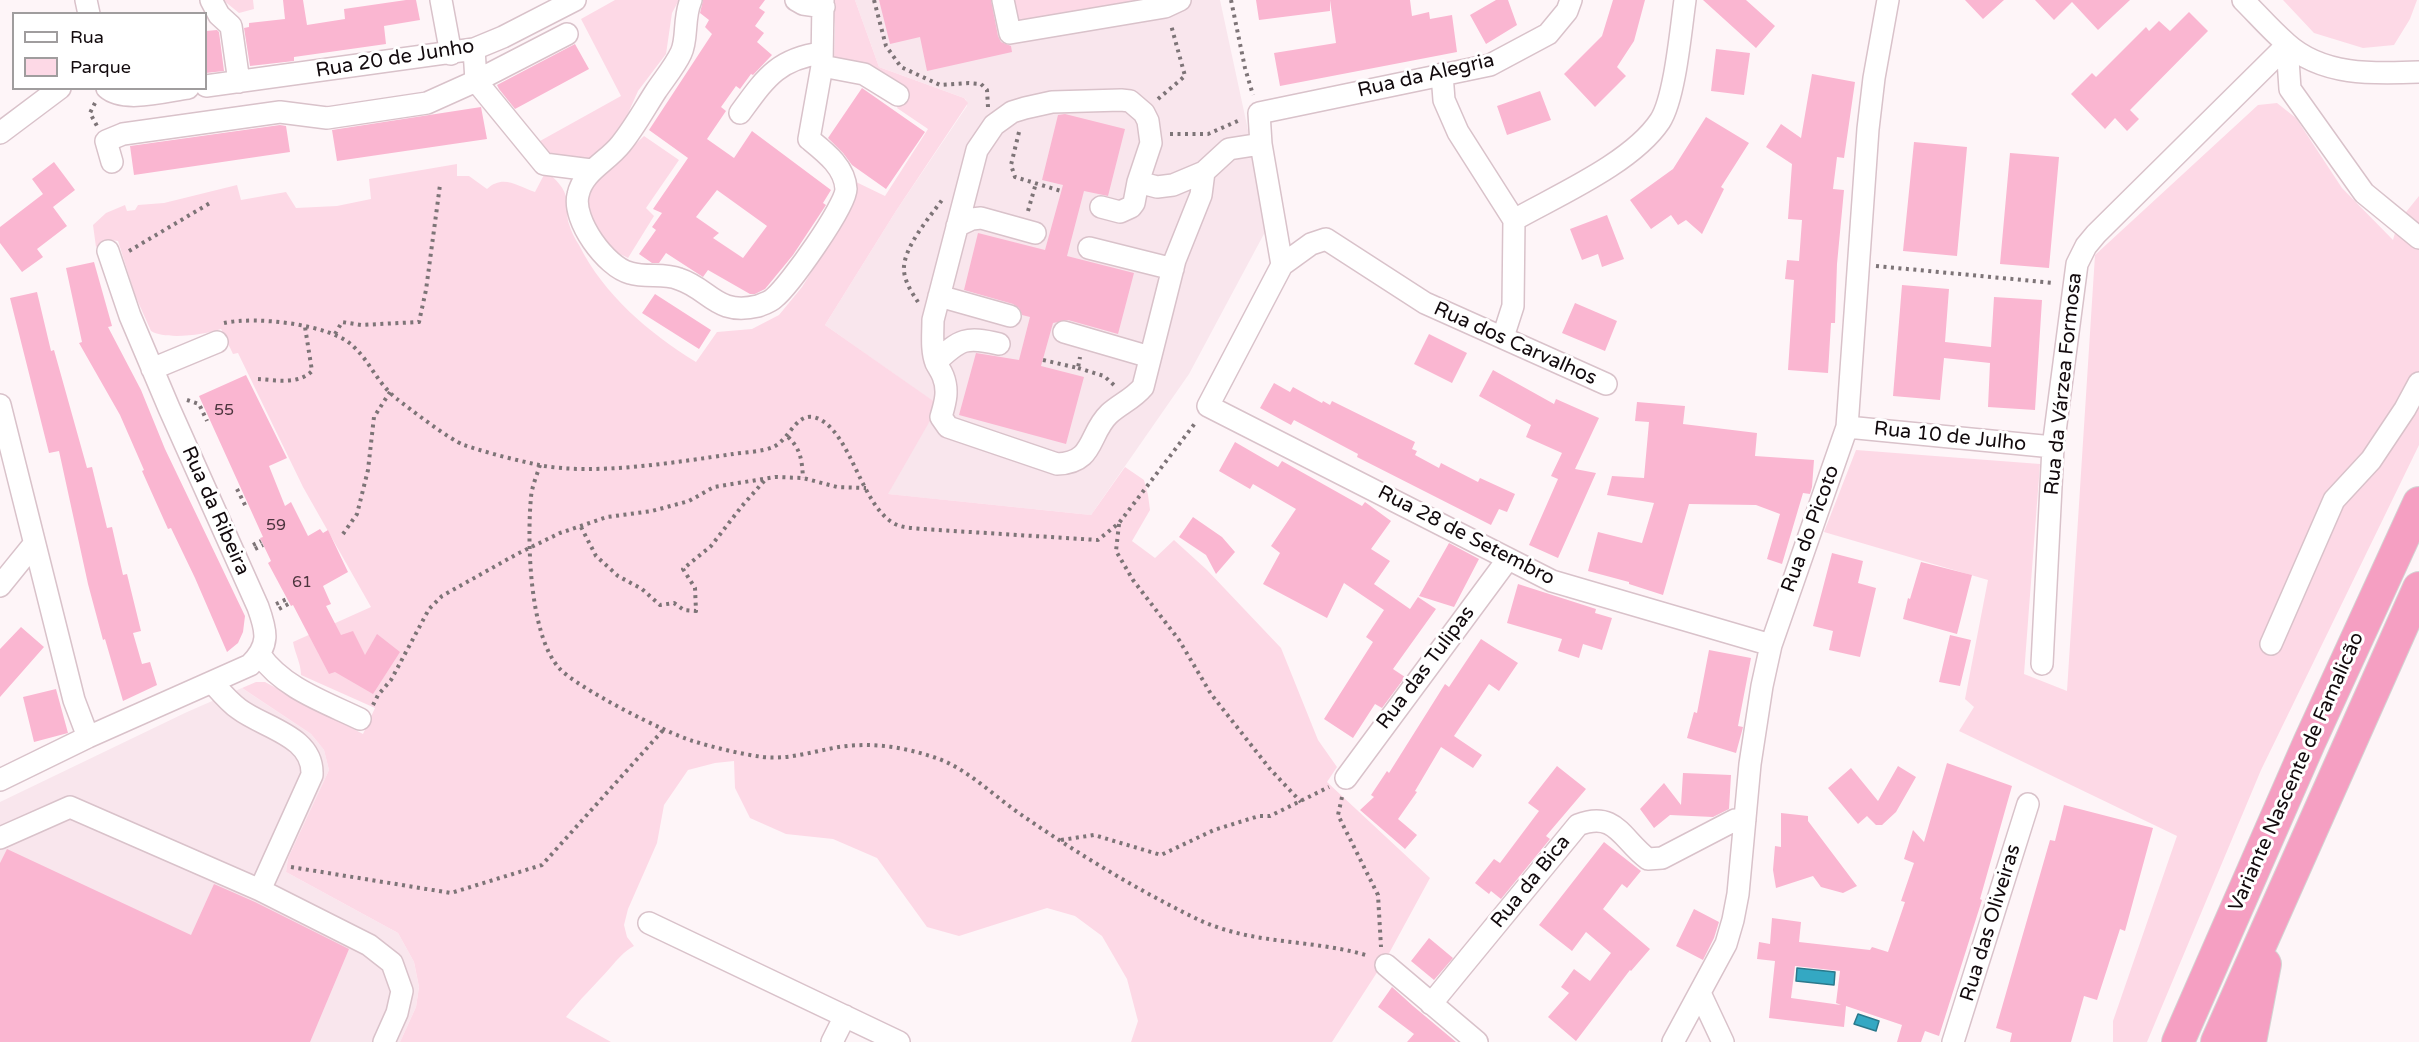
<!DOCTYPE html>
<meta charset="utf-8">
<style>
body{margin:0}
#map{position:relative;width:2419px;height:1042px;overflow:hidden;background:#fef5f8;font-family:"Varela Round",sans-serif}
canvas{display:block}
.legend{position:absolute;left:12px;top:12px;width:195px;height:78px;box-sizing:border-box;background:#fff;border:2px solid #a09d9e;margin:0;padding:8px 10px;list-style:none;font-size:18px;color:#120a0d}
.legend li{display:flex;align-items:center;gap:12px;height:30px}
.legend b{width:30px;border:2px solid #a09d9e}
</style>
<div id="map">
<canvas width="2419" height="1042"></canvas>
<ul class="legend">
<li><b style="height:8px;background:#fff"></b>Rua</li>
<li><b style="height:16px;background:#fdd9e6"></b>Parque</li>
</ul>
</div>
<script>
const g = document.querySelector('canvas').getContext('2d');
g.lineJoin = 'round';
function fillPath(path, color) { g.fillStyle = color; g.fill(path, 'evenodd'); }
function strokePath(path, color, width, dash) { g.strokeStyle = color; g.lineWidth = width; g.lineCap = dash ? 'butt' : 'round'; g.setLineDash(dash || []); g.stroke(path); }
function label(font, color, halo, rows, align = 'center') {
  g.font = font + ' "Varela Round",sans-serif'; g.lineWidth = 6; g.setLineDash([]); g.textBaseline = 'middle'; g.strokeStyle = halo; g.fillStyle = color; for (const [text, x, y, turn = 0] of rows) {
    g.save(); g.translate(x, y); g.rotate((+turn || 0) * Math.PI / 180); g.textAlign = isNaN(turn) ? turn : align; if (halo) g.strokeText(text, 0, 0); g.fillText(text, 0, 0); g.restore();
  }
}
fillPath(new Path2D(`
 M 855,0 L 1220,0 L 1248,130 L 1265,232 L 1189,374 L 1091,515 L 887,494 L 938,405 L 825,325 L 896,211 L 967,106 L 966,100 L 964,98 L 879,67 Z
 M 242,688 L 311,734 L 324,750 L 329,770 L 288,858 L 286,872 L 398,933 L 414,962 L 419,987 L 416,1007 L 400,1042 L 0,1042 L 0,802 L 187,712 Z`), '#f9e6ed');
fillPath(new Path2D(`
 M 223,0 L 253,0 L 254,9 L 239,13 Z
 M 615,0 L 679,0 L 672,13 L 666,54 L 638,91 L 622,127 L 602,153 L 576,164 L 555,162 L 531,146 L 621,96 L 581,19 Z
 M 832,0 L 855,0 L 879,67 L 964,98 L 968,103 L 896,211 L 825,325 L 939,405 L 888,494 L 1091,515 L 1125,467 L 1144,480 L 1148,495 L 1150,510 L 1132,541 L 1155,558 L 1174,540 L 1207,570 L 1281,648 L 1318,740 L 1337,767 L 1327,782 L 1430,878 L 1387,957 L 1332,1042 L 1131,1042 L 1138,1021 L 1127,979 L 1102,936 L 1075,916 L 1047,908 L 959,936 L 927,927 L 877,858 L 833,839 L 786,834 L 750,818 L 735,788 L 734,761 L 715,763 L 688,770 L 664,805 L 657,843 L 628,909 L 624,925 L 627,937 L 634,946 C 623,952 618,959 610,968 C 595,985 580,999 566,1017 L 611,1042 L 400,1042 L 416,1007 L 419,987 L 414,962 L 398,933 L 286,872 L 288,858 L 329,770 L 324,750 L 311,734 L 242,688 L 256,682 L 265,682 L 363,734 L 375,708 L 301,675 C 301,663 295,654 293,642 L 371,607 L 303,487 L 238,353 L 233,354 L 221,329 C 205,335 165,340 151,331 L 135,295 L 118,241 L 111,240 L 96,247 L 93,225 L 106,213 L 125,205 L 127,211 L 135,210 L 138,205 L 164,203 L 237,185 L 241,200 L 286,192 L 296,208 L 337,206 L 371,199 L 369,179 L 457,164 L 457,176 L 469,176 L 487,189 C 503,174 517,186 535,192 L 546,171 C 556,180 565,187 567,201 C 569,208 566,217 569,224 C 571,231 575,239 579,245 C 604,295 649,333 696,362 L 717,332 L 752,329 L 779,315 L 802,287 L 837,231 L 854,181 L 885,196 L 928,129 L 897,108 L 902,99 L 834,60 L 835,27 Z
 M 1005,0 L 1152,0 L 1012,29 Z
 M 2283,0 L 2417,0 L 2410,19 L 2394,45 L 2363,48 L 2314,33 Z
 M 2277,103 L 2296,118 L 2342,188 L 2393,240 L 2398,222 L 2419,196 L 2419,445 L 2261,770 L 2147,1042 L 2113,1042 L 2113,1021 L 2177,836 L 1959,731 L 1974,707 L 1965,699 L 1988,580 L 1824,532 L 1856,450 L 2040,464 L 2024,674 L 2067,691 L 2095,255 L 2258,105 Z
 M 644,136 L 679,160 L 646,208 L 654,216 L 628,258 L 618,253 L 585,222 L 587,190 Z`), '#fdd9e6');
const water = new Path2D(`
 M 1797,968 L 1835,972 L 1834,985 L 1796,981 Z
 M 1858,1014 L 1879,1021 L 1876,1031 L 1854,1024 Z`);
fillPath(water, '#34a8c3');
strokePath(water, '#2a798c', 1.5);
fillPath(new Path2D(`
 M 283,0 L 303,0 L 307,25 L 345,19 L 344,9 L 406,0 L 416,0 L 420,20 L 384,26 L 386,44 L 294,57 L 294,61 L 250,66 L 244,28 L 249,27 L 249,23 L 285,19 Z
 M 703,0 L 765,0 L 759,8 L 765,12 L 755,26 L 764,33 L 757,42 L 772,55 L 753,75 L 751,74 L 740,89 L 736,86 L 721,107 L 726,111 L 707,139 L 734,158 L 752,131 L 831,190 L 823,203 L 826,205 L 793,255 L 765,289 L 755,294 L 750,294 L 708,270 L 703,277 L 666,253 L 659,263 L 652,263 L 639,254 L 656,230 L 652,227 L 662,213 L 653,209 L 688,158 L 649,130 L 712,34 L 705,27 L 709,20 L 700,13 ZM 717,190 L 767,226 L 743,258 L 713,238 L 719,233 L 696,217 Z
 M 879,0 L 991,0 L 998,36 L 1001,42 L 1011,46 L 1012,52 L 927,71 L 920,37 L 890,44 Z
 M 1256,0 L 1330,0 L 1330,11 L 1259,20 Z
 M 1330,0 L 1410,0 L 1412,16 L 1429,12 L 1430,19 L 1452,15 L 1457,52 L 1280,86 L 1274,53 L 1336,43 Z
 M 1496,0 L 1508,0 L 1517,25 L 1486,44 L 1470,15 Z
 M 1613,0 L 1645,0 L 1634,41 L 1617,67 L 1626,76 L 1595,107 L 1564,74 L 1602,36 Z
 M 1703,0 L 1746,0 L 1775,26 L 1756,48 Z
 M 1965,0 L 2004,0 L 1983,19 Z
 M 2035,0 L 2130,0 L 2098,30 L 2072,2 L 2054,20 Z
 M 2189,12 L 2208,31 L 2130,110 L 2139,119 L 2127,131 L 2115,118 L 2105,129 L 2071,94 L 2092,73 L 2096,77 L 2146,27 L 2149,31 L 2159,21 L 2170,31 Z
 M 217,30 L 219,32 L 224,71 L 206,73 L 206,31 Z
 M 575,44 L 589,69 L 515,109 L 499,89 L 497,85 Z
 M 1716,49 L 1750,53 L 1744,95 L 1711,91 Z
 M 1812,74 L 1855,82 L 1844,158 L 1837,157 L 1833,189 L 1844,190 L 1837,264 L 1835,323 L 1831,323 L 1828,373 L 1788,370 L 1794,280 L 1785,279 L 1787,260 L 1799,261 L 1802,220 L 1788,219 L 1792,164 L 1766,147 L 1781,124 L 1801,138 Z
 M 862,88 L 925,132 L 886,189 L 852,165 L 843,153 L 828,138 Z
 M 1540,91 L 1551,120 L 1507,135 L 1497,106 Z
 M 481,107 L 487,139 L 337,161 L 332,130 Z
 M 1065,114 L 1125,129 L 1108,196 L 1084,191 L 1067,256 L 1134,273 L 1118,334 L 1068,320 L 1053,323 L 1041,366 L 1084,377 L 1066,444 L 959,415 L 976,353 L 1019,360 L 1030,317 L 1022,315 L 1019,308 L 1013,304 L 964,290 L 978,233 L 1045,250 L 1063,185 L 1042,180 L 1058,115 Z
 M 1706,117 L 1749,143 L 1721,187 L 1724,189 L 1702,234 L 1686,220 L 1678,225 L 1671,215 L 1651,229 L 1630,200 L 1673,169 Z
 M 280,125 L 286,126 L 290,152 L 134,175 L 130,146 Z
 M 1914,142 L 1967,147 L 1957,256 L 1903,251 Z
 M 2010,153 L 2059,157 L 2049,268 L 2000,264 Z
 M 54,162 L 75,190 L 53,207 L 67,226 L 37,249 L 43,257 L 22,272 L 0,243 L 0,227 L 43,194 L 32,179 Z
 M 1607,215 L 1624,259 L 1602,267 L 1598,254 L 1582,260 L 1570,229 Z
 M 94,262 L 112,326 L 108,327 L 141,390 L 165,449 L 245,616 L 243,632 L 238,643 L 227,652 L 195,578 L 171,528 L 168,529 L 142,471 L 144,470 L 120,415 L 79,343 L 82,342 L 66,268 Z
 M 1902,285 L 1949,289 L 1945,342 L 1991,347 L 1994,297 L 2042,300 L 2035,410 L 1988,407 L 1990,363 L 1944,358 L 1940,400 L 1893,396 Z
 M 37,292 L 51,351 L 54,350 L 87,468 L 92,467 L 107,528 L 112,527 L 123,575 L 127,574 L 141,631 L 133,633 L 142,664 L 150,662 L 157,685 L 123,701 L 105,639 L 103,640 L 88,584 L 59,451 L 49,453 L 10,298 Z
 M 655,294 L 711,330 L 699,349 L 642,313 Z
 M 1575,303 L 1617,321 L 1605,351 L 1562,333 Z
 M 1429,334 L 1467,353 L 1452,383 L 1414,364 Z
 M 1493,370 L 1554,404 L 1556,399 L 1599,418 L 1575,469 L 1596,473 L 1558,558 L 1529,545 L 1558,479 L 1551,476 L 1562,453 L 1526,437 L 1531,425 L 1479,396 Z
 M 246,375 L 287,458 L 269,466 L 285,506 L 291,502 L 308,536 L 320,529 L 323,533 L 328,530 L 348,572 L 323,586 L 331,604 L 326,606 L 341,635 L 353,631 L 365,655 L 377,634 L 400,652 L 373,694 L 335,672 L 329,674 L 293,605 L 291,606 L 268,563 L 271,561 L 260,538 L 263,537 L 199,396 Z
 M 1274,383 L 1290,392 L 1293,387 L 1322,403 L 1323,401 L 1330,405 L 1332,401 L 1415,442 L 1412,449 L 1417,451 L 1415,455 L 1439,468 L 1441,463 L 1478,482 L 1480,478 L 1515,494 L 1507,512 L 1499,509 L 1491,525 L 1357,457 L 1358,454 L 1294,420 L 1291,425 L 1260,408 Z
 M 1637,402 L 1685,406 L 1683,424 L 1757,433 L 1755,456 L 1814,460 L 1812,487 L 1810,494 L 1803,493 L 1782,564 L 1767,559 L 1780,514 L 1756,505 L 1689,504 L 1663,595 L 1629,584 L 1629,582 L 1588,571 L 1598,532 L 1642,543 L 1654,503 L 1607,495 L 1612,476 L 1644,478 L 1649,422 L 1635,421 Z
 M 1235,442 L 1278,467 L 1282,461 L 1362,506 L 1365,502 L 1391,521 L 1371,549 L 1390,561 L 1374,584 L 1410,609 L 1418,597 L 1436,609 L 1393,669 L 1405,677 L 1382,708 L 1375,704 L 1353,738 L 1324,719 L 1373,642 L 1366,637 L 1384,610 L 1344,583 L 1327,618 L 1263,584 L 1280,553 L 1271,546 L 1296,509 L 1253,484 L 1250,489 L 1219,471 Z
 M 1193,517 L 1222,537 L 1235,552 L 1216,574 L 1206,555 L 1179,537 Z
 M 1449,543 L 1479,559 L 1454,607 L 1419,596 Z
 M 1832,553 L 1863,561 L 1858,583 L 1876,588 L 1860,657 L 1829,650 L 1833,631 L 1813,626 Z
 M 1921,562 L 1972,575 L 1957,634 L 1903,619 L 1908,598 L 1910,599 Z
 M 1518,584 L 1596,609 L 1595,613 L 1612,618 L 1602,650 L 1583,644 L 1579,658 L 1558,651 L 1562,639 L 1507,623 Z
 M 21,627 L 44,647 L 0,697 L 0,649 Z
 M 1950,635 L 1971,640 L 1960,686 L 1939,682 Z
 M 1481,639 L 1518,663 L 1499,691 L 1489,684 L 1454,736 L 1482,755 L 1473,768 L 1441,747 L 1415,791 L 1417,792 L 1398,819 L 1417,835 L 1405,849 L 1360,810 L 1374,797 L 1371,795 L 1387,771 L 1389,773 L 1445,684 L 1449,687 Z
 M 1709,650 L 1751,658 L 1738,726 L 1743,727 L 1742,731 L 1736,753 L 1687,738 L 1694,712 L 1697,713 Z
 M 56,689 L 68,733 L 34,742 L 23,697 Z
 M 1947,763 L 2012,786 L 1980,899 L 1982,900 L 1939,1036 L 1925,1031 L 1921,1042 L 1897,1042 L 1902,1025 L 1846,1006 L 1844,1027 L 1769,1018 L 1775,961 L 1757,959 L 1759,942 L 1770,944 L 1772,918 L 1801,922 L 1799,942 L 1870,950 L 1872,947 L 1888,952 L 1905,902 L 1901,901 L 1914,863 L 1904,859 L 1913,830 L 1924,842 ZM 1795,966 L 1840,971 L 1836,1003 L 1841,1005 L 1791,998 Z
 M 1557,766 L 1586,789 L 1546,836 L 1550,839 L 1501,899 L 1491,891 L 1489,894 L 1475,883 L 1494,859 L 1500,863 L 1539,811 L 1528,803 Z
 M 1898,766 L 1916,777 L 1896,812 L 1882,825 L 1876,825 L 1867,816 L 1858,824 L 1828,788 L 1851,768 L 1878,801 Z
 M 1683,773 L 1731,775 L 1729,809 L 1713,817 L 1670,815 L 1654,828 L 1640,809 L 1664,783 L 1681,805 Z
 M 2064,805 L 2153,828 L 2125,931 L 2120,929 L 2097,1000 L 2084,996 L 2071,1042 L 2010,1042 L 2012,1033 L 1996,1028 L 2050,840 L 2055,841 Z
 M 1781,813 L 1808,816 L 1808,821 L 1857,886 L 1843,893 L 1821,887 L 1813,876 L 1776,888 L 1773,870 L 1775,846 L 1781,847 Z
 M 1604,842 L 1641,871 L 1627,888 L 1622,884 L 1603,909 L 1650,949 L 1631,971 L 1630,970 L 1576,1041 L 1548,1017 L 1569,993 L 1561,987 L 1574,969 L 1590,981 L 1611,953 L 1586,932 L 1572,951 L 1539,925 Z
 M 7,849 L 191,935 L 214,884 L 255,902 L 349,949 L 310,1042 L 0,1042 L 0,863 Z
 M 1694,909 L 1719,922 L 1714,938 L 1703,960 L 1676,946 Z
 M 1429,938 L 1453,958 L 1434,980 L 1411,961 Z
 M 1392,987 L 1413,1006 L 1456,1042 L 1407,1042 L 1414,1034 L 1378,1007 Z`), '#fab6d1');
const minor = new Path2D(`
 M 86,0 L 89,14
 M 211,0 L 219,15 L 231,26 L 239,82
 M 441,0 L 451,54
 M 691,0 C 683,18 688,39 681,53 C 675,66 664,79 656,91 C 645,108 634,128 621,144 C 607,162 583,171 578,195 C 572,220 606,267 630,273 C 646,278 664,273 679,279 C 710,289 716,316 758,306 C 763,304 770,302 774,298 C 789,286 846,206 846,189 C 845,167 825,152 809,139 L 822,66 L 823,0
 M 796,0 L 803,4 L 824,7
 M 1003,0 L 1010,33 L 1165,7 L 1180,0
 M 2243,0 C 2257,14 2271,30 2286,43 C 2322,76 2373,74 2419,72
 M 2287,45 L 2290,89 L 2364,193 L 2419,238
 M 474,49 L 476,81 L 544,164 L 591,170
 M 822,66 L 864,74 L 898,95
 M 1442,74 L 1444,100 L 1458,132 L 1514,220 L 1513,306 L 1503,337
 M 206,86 L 474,49 L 503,37 L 575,0
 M 107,88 C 124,103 166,91 188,88
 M 740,113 C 765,79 777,59 822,53
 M 0,133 L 60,88
 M 112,162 L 106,141 L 123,134 L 280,112 L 327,118 L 427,103 L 476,81 L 567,34
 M 1138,182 L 1157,187 L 1173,185 L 1204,172 L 1229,149 L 1261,144
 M 1101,207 L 1120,212 L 1131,207 L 1134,203 L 1138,182 L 1151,143 L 1148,121 L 1144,113 L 1130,101 L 1121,100 L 1052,102 L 1025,108 L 1012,112 L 994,125 L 977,150 L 933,320 C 933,334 931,350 936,363 C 938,367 941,371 943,376 C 949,391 945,403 941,417 L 948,427 L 1057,464 C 1095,463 1088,434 1109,414 C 1120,404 1133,399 1143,387 L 1175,260 L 1201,195 L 1204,172
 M 1514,220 C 1558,195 1632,163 1660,121 C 1675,98 1681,28 1685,0
 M 957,226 L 972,219 L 981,218 L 1035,233
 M 1089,248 L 1173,269
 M 1282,265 L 1261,144 L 1259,113 L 1490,65 L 1548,34 L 1567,11 L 1571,0
 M 939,296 L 1010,316
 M 1064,332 L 1150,357
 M 936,362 C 960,339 966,336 999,344
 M 152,369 L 217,342
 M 1606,384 L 1425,303 L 1326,239 L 1311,244 L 1282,265 L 1208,406 L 1552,581 L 1771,645
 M 0,405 L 74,700 L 88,737
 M 1847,427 L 2053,447
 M 0,586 L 34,544
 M 2271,644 L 2334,500 L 2371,460 L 2405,409 L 2419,383
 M 260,655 C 283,688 325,702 360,719
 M 2042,664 L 2053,447 L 2077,264 L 2086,246 L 2096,234 L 2287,45
 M 1346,778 L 1508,559
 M 0,780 L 88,737 L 250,665 C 270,645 267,632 258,607 L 169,408 L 130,316 L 108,251
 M 0,838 L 70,807 L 260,890 L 312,775 C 314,736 264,728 239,709 C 229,702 220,691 212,682
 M 260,890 L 369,945 L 392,963 L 402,991 L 397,1013 L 384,1042
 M 649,923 L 899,1042
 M 1386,965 L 1477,1042
 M 1700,993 L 1723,1042
 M 1431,1004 L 1578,825 C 1616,810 1622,840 1648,859 L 1662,858 L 1735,820 L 1745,820
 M 832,1042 L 845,1016
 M 1673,1042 L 1726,944 L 1733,920 L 1738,894 L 1750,764 L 1762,686 L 1771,645 L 1847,427 L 1868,129 L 1874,78 L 1888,0
 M 1953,1042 L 2028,804`);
const highway = new Path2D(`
 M 2178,1042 L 2309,743 L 2419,503
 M 2217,1042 L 2419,588
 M 2250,1042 L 2265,964`);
strokePath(minor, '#d9c2ca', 24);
strokePath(highway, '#d4d3d3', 34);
strokePath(new Path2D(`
 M 874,0 L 886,46 L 901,67 L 940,85 L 969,83 L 981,84 L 987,90 L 988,107
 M 1231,0 L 1245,68 L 1253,95
 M 1158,99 L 1185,76 L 1171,25
 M 95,103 L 90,113 L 97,126
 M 1019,132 L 1011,165 L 1015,177 L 1061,191
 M 1170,134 L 1208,134 L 1240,120
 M 1028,211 L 1036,183
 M 129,251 L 210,203
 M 1876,266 L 2054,283
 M 918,302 C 912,293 905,282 904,271 C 902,249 929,218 942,200
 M 224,323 C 255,316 332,324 354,347 C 371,363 377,383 397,399 C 410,409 450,440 464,445 C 488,453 515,460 539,465 C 594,476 677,462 733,454 C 745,452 762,452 773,447 C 790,440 797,408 819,419 C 852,435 861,506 895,524 C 903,528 913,528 922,529 L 1098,540 L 1119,523 L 1196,422
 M 335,334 L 342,322 L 361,325 L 419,322 L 426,290 L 440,185
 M 1043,360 L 1078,368 L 1080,357
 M 1078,368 L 1104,376 L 1114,385
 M 258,379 C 276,380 298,385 312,371 L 305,327
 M 187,400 L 199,404 L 207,421
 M 788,437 C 801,449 802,461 803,478
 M 540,465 C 537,475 532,486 531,497 C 527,540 529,634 559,668 C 577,688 666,733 693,741 C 715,748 741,754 763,757 C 789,760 814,751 839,747 C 872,742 905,747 936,758 C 967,768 996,798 1023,816 C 1077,853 1134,888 1193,917 C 1250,946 1310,938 1369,956
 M 237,489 L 247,509
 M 1119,524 L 1116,551 L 1133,580 L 1179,640 L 1211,694 L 1270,769 L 1301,802
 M 581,527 L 596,556 L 618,576 L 642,589 L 660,605 L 674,603 L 684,610 L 696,611 L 695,588 L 683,569 L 711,546 L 742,506 L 765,480
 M 343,534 L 357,514 L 368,470 L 374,417 L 390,392
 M 253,545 L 261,541
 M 255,549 L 263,545
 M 276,604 L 287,599
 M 279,609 L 290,603
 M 373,705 L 378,695 L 391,680 L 429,609 L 442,596 L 517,554 L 560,533 L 607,517 L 652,511 L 689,501 L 714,487 L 775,477 L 803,478 L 837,487 L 866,488
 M 1342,797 L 1338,815 L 1378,895 L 1381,947
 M 1061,840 L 1094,835 L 1161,855 L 1214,830 L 1259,816 L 1270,816 L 1329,787
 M 291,867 L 451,893 L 542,865 L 665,728`), '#7d7477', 4, [3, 4.5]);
strokePath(minor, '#fff', 21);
strokePath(highway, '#f59fc2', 32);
label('16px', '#4c353e', null, [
 ["55",224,411],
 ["59",276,526],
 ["61",302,583]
]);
label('20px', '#120a0d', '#fff', [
 ["Rua 20 de Junho",395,59,-9],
 ["Rua da Alegria",1426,76,-13],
 ["Rua dos Carvalhos",1515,344,24],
 ["Rua da Várzea Formosa",2064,384,-84],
 ["Rua 10 de Julho",1950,437,6],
 ["Rua da Ribeira",215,511,66],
 ["Rua do Picoto",1811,529,-70],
 ["Rua 28 de Setembro",1466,536,27],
 ["Rua das Tulipas",1426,668,-53],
 ["Variante Nascente de Famalicão",2297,772,-66],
 ["Rua da Bica",1531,882,-51],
 ["Rua das Oliveiras",1991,923,-73]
]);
</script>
